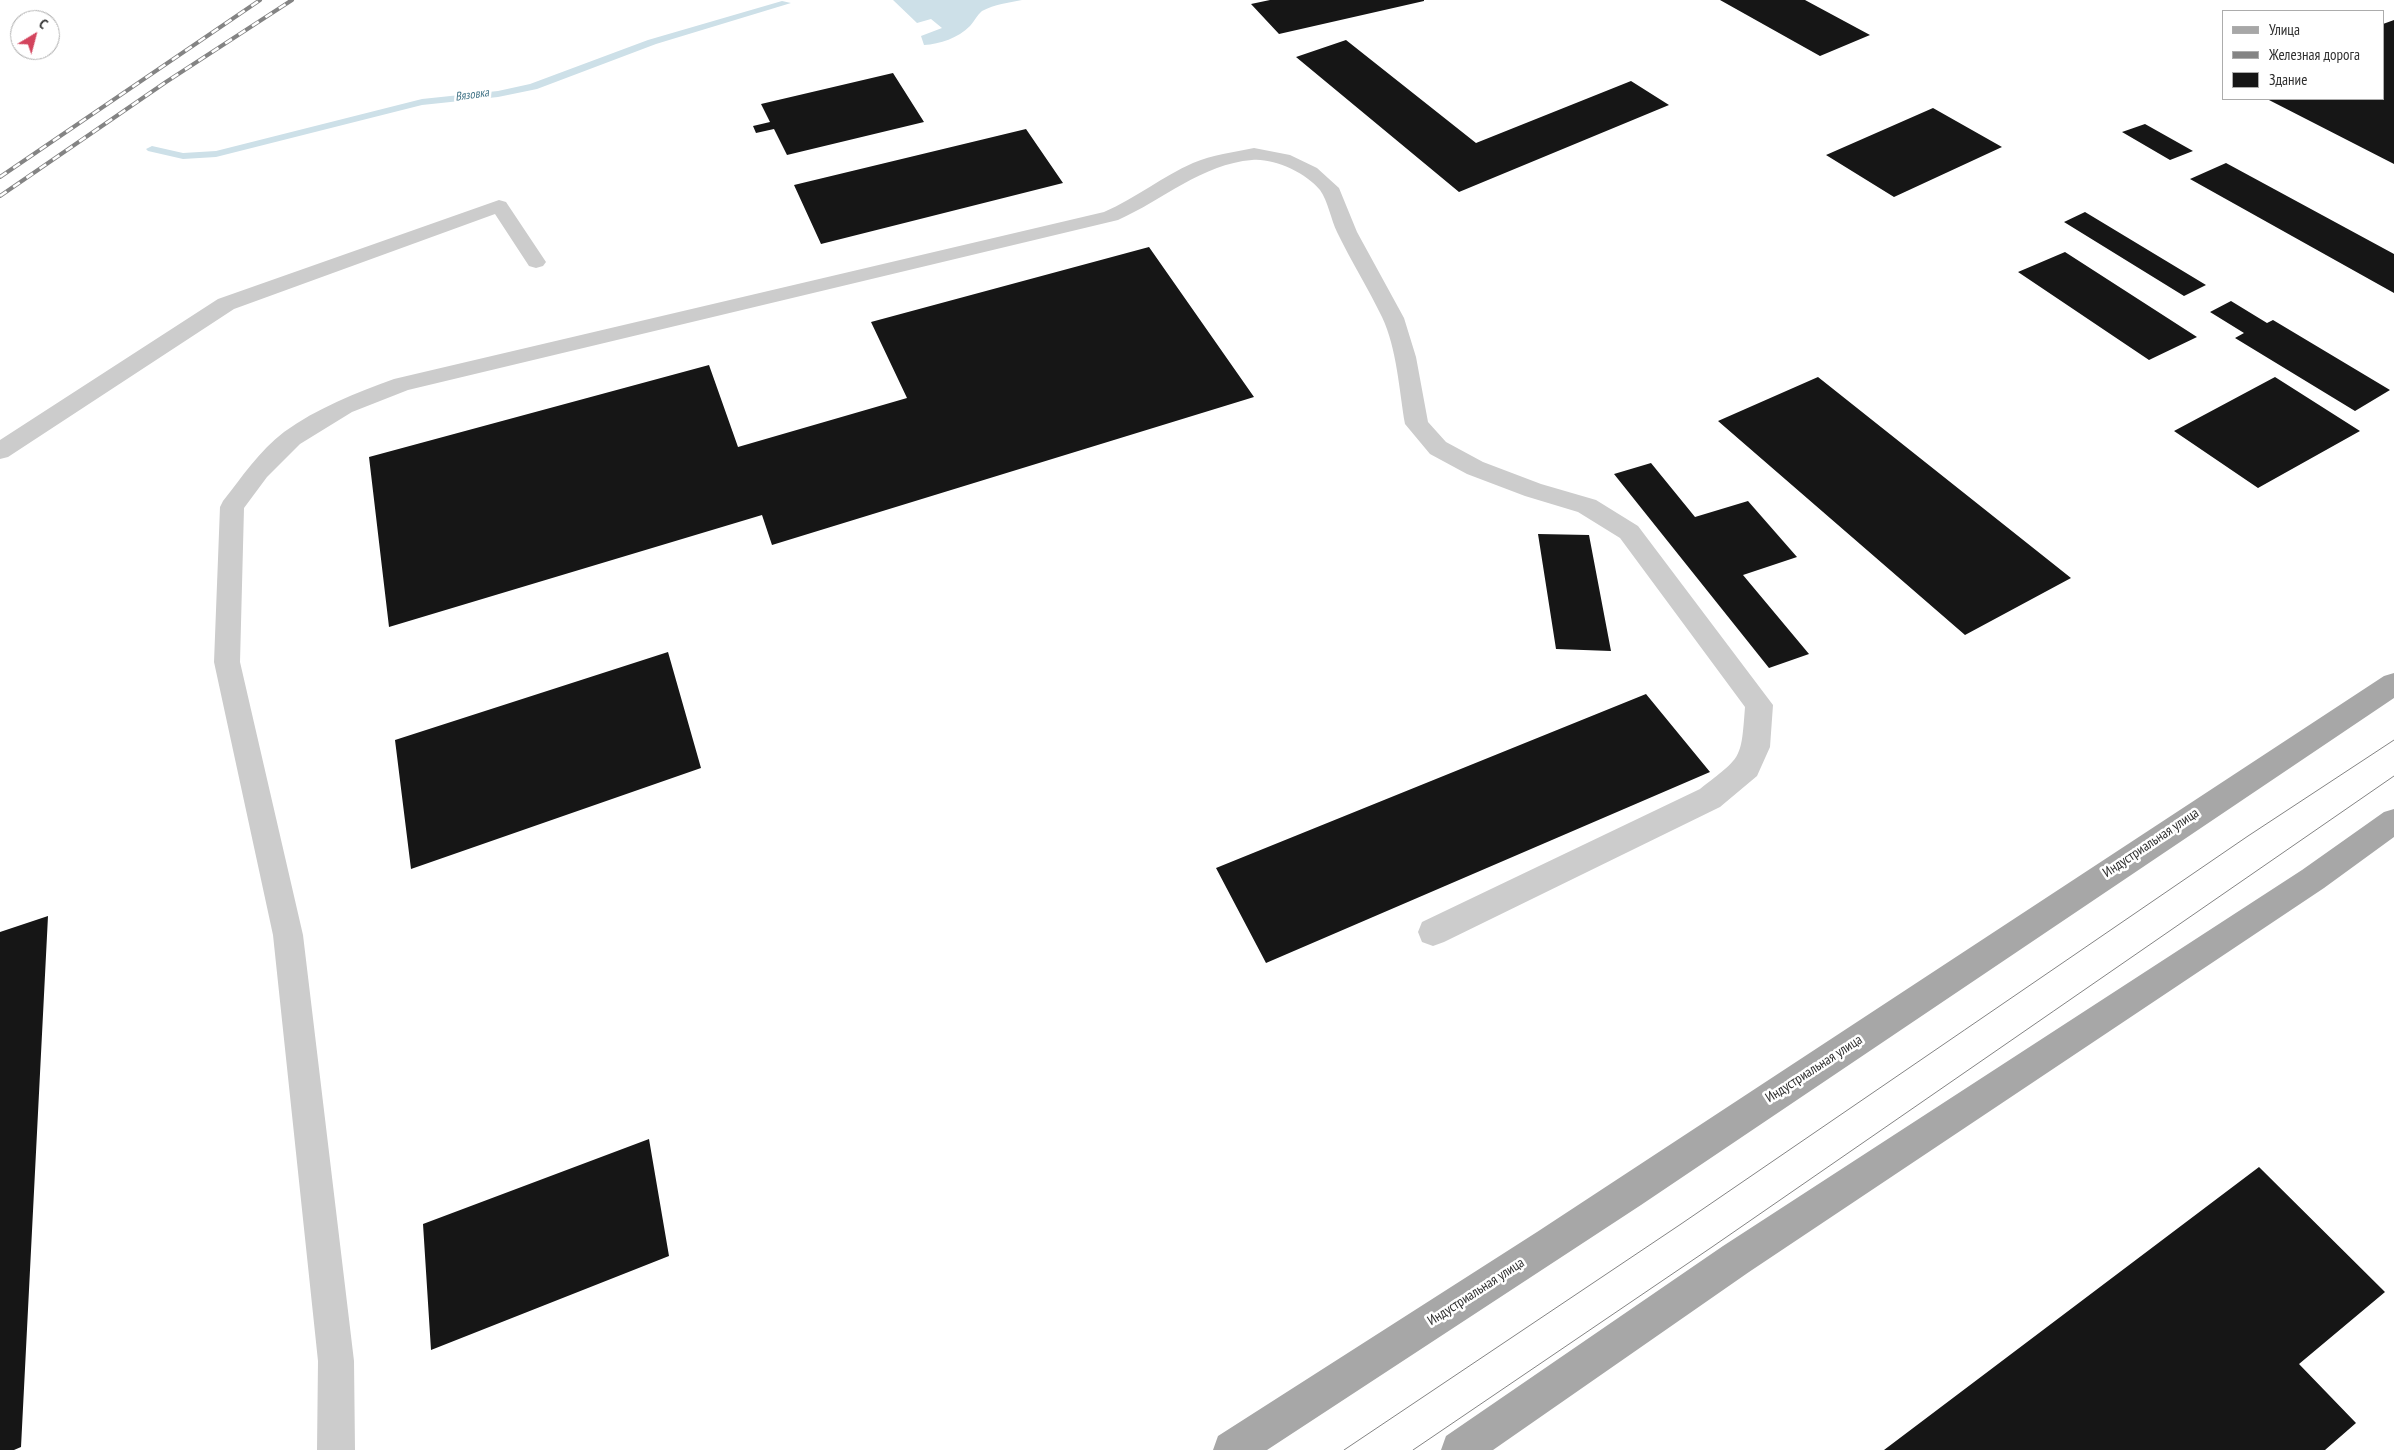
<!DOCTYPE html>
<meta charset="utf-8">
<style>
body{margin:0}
#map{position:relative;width:2394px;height:1450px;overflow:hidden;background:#fff;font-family:"PT Sans Narrow",sans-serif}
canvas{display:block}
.legend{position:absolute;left:2222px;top:10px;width:162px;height:90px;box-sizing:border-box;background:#fff;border:1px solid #acacac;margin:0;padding:6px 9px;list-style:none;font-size:15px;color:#2f2f2f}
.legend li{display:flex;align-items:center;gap:10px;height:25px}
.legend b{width:25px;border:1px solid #acacac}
.north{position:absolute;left:10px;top:10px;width:50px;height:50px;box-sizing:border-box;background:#fff;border:1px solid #acacac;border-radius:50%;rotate:37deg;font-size:14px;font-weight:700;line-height:20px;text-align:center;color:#2f2f2f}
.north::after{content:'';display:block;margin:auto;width:18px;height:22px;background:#d3445d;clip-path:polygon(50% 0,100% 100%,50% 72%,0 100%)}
</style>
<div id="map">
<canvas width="2394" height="1450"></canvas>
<ul class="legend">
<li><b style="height:6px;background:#a7a7a7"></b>Улица</li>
<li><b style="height:6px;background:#848484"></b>Железная дорога</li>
<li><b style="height:14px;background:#161616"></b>Здание</li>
</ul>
<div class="north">С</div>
</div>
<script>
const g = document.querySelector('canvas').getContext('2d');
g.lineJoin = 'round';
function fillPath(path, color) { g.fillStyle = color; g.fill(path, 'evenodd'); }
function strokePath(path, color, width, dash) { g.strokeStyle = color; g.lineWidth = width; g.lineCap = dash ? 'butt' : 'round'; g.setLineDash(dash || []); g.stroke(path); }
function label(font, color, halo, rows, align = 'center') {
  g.font = font + ' "PT Sans Narrow",sans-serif'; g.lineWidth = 5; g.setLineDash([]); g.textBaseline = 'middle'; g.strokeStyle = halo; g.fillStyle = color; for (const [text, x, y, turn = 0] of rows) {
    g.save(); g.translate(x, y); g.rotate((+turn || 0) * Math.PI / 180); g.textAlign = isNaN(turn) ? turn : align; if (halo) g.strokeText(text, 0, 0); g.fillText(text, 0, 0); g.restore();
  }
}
fillPath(new Path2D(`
 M 893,0 L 1022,0 C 1008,3 995,4 982,11 C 977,15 974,22 970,26 C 958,38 940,44 924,45 L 921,36 L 942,28 L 931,19 L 917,23 Z`), '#cde0e8');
fillPath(new Path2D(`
 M 782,1 L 791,3 L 656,44 L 537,89 L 498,97 L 422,105 L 216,157 L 183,159 L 148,151 L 146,149 L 152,146 L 183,153 L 216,151 L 422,99 L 498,91 L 530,84 L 648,40 Z`), '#cde0e8');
fillPath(new Path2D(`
 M 1270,0 L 1424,0 L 1424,1 L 1279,34 L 1251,4 Z
 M 1720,0 L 1805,0 L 1870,35 L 1820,56 Z
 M 2394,20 L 2394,164 L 2267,99 L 2383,99 L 2383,24 Z
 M 1346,40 L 1476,143 L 1631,81 L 1669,105 L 1459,192 L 1296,57 Z
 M 893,73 L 924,122 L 787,155 L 774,129 L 756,133 L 753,126 L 770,122 L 761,104 Z
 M 1933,108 L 2002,147 L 1894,197 L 1826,155 Z
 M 2145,124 L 2193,151 L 2170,160 L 2122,132 Z
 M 1026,129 L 1063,183 L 821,244 L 794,185 Z
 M 2226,163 L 2394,254 L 2394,293 L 2190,179 Z
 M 2085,212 L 2206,285 L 2184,296 L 2064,222 Z
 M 1149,247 L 1254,397 L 772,545 L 762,515 L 389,627 L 369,457 L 709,365 L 738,447 L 907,398 L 871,322 Z
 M 2065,252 L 2197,337 L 2149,360 L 2018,272 Z
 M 2231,301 L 2267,323 L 2273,320 L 2390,390 L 2355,411 L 2235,338 L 2244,333 L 2210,312 Z
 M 1818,377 L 2071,578 L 1965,635 L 1718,421 Z
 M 2275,377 L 2360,431 L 2258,488 L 2174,431 Z
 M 1651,463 L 1695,517 L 1748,501 L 1797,557 L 1743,575 L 1809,654 L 1769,668 L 1614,474 Z
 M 1538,534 L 1589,535 L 1611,651 L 1556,649 Z
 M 668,652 L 701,768 L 411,869 L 395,740 Z
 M 1646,694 L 1710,772 L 1266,963 L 1216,868 Z
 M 48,916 L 21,1447 L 14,1450 L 0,1450 L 0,932 Z
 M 649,1139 L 669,1256 L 431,1350 L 423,1224 Z
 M 2259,1167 L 2385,1292 L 2299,1364 L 2356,1423 L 2325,1450 L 1884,1450 Z`), '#161616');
fillPath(new Path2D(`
 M 1254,148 L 1290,155 L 1317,168 L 1339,188 L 1357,232 L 1404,318 L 1416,357 L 1428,422 L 1446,442 L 1483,462 L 1541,484 L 1596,500 L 1638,526 L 1773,705 L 1770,747 L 1757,776 L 1720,807 L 1444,942 L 1433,946 L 1422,942 L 1418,932 L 1422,922 L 1700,789 C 1742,756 1741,761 1745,707 L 1620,538 L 1578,512 L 1525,496 L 1467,474 L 1430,454 L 1405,424 C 1399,389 1397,349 1382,317 C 1368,288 1351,261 1337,232 C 1331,220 1328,201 1320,190 C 1306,173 1274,158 1252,160 C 1202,164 1163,200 1118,220 L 408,390 L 352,412 L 300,444 L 267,477 L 244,508 L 240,662 L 303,935 L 354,1361 L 355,1450 L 317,1450 L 318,1361 L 273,935 L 214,662 L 220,507 L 223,501 C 242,477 260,450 284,432 C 317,408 356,393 394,379 L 1104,212 C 1136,198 1163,176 1193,163 C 1212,155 1234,152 1254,148 Z
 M 499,200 L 506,202 L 546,262 L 543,266 L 536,268 L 529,266 L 495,214 L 234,309 L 8,457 L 0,459 L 0,440 L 218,299 Z`), '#ccc');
fillPath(new Path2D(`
 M 2394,673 L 2394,698 L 1641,1205 L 1267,1450 L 1213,1450 L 1218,1436 L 1537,1232 L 2384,676 Z
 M 2394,809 L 2394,837 L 2324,888 L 1749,1272 L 1493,1450 L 1441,1450 L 1446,1436 L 1723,1246 L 2302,870 L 2384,812 Z`), '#a7a7a7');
strokePath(new Path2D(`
 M 1344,1450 L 1681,1224 L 2248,836 L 2394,740
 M 1413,1450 L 1712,1247 L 2394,776`), '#848484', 1);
const rail = new Path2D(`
 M 0,177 L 260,0
 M 0,196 L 166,82 L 292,0`);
strokePath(rail, '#848484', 4);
strokePath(rail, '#fff', 2.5, [8]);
label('italic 12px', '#457689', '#fff', [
 ["Вязовка",472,95,-8]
]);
label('14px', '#2f2f2f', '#fff', [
 ["Индустриальная улица",2151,843,-34],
 ["Индустриальная улица",1814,1069,-33],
 ["Индустриальная улица",1476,1292,-33]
]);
</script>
